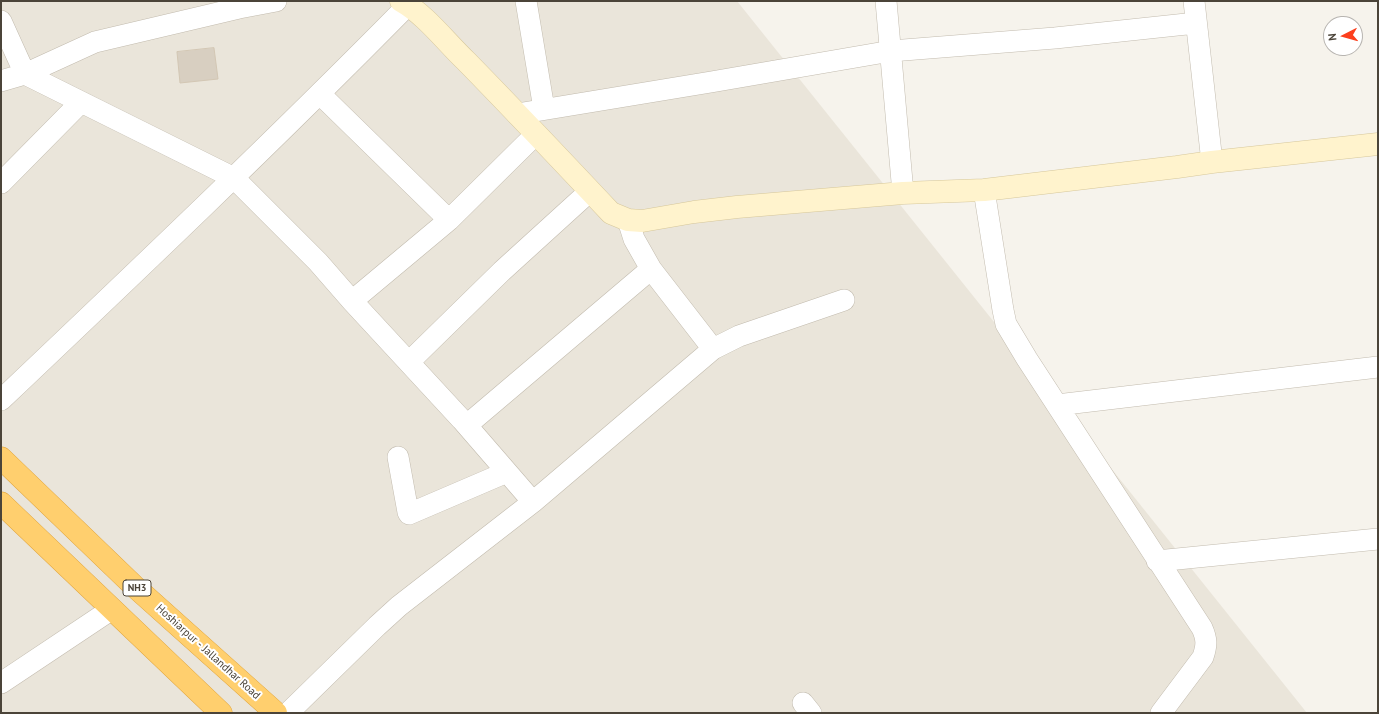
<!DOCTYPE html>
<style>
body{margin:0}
#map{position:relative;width:1379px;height:714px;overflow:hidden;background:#f6f3ec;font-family:"PT Sans",sans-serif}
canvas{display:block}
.frame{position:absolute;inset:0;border:2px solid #4b4439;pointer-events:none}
.north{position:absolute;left:1323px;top:16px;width:40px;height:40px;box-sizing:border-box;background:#fff;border:1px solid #b7b4b0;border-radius:50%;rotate:264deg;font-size:11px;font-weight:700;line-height:16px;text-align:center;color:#4b4439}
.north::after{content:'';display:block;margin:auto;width:14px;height:18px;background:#fc3f1d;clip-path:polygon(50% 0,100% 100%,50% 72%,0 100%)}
</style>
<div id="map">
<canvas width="1379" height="714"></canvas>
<div class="frame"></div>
<div class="north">N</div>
</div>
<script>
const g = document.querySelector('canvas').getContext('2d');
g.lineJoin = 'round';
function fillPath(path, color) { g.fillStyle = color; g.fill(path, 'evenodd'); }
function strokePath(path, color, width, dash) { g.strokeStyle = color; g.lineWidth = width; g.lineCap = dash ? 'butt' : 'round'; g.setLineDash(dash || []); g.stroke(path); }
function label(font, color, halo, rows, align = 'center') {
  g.font = font + ' "PT Sans",sans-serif'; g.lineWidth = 4; g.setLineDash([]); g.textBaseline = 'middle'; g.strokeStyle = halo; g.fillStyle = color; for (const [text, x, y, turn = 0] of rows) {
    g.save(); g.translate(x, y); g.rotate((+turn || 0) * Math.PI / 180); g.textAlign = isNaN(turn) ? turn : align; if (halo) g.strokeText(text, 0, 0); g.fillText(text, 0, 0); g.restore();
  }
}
fillPath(new Path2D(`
 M 1,1 L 737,1 L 1307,713 L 1,713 Z`), '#eae5da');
const building = new Path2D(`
 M 214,48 L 218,79 L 180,83 L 177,52 Z`);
fillPath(building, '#d8cfc1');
strokePath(building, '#d3c7b4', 1);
const street = new Path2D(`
 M 526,1 L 544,109
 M 886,1 L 903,193
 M 1194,1 L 1212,162
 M 1,21 L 25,74 L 95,42 L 239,8 L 276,1
 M 1,81 L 25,74 L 234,178 L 318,262 L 352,301 L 462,420 L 533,502
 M 320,94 L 449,220
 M 517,114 L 711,82 L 891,51 L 1055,38 L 1196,23
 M 1,183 L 81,102
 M 984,190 L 1003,310 L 1006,324 L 1027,359 L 1202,628 C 1207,639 1207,645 1203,657 L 1161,713
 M 628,220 L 634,239 L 651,269 L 713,349
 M 352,301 L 449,220 L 536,134
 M 409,362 L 502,271 L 590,191
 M 1,400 C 138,270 275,140 408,5
 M 1057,405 L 1378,367
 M 467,425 L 651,269
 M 398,457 L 408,512 L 409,514 L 507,472
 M 1157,561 L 1378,539
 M 1,683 L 112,609
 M 803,703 L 811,713
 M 288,713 L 377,626 L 399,606 L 533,502 L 713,349 L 739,336 L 844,300`);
const secondary = new Path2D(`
 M 401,1 C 426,15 445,41 466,61 C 515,111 563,162 611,213 L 628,220 L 642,221 L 694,212 L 737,207 L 903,193 L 984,190 L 1177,167 L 1212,162 L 1378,144`);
const highway = new Path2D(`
 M 1,458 L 134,586 L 276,713
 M 1,503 L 221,713`);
strokePath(street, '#c2bbae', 22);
strokePath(secondary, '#d6c79b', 23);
strokePath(highway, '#e0a43c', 23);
strokePath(street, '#fff', 21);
strokePath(secondary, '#fff3cd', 22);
strokePath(highway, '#ffcf6e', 22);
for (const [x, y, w] of [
 [137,588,28]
]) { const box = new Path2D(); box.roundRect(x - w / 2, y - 8, w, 16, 3); g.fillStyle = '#fff'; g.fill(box); strokePath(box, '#4b4439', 1); }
label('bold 10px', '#4b4439', null, [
 ["NH3",137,588]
]);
label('11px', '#4b4439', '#fff', [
 ["Hoshiarpur - Jallandhar Road",208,652,42]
]);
</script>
